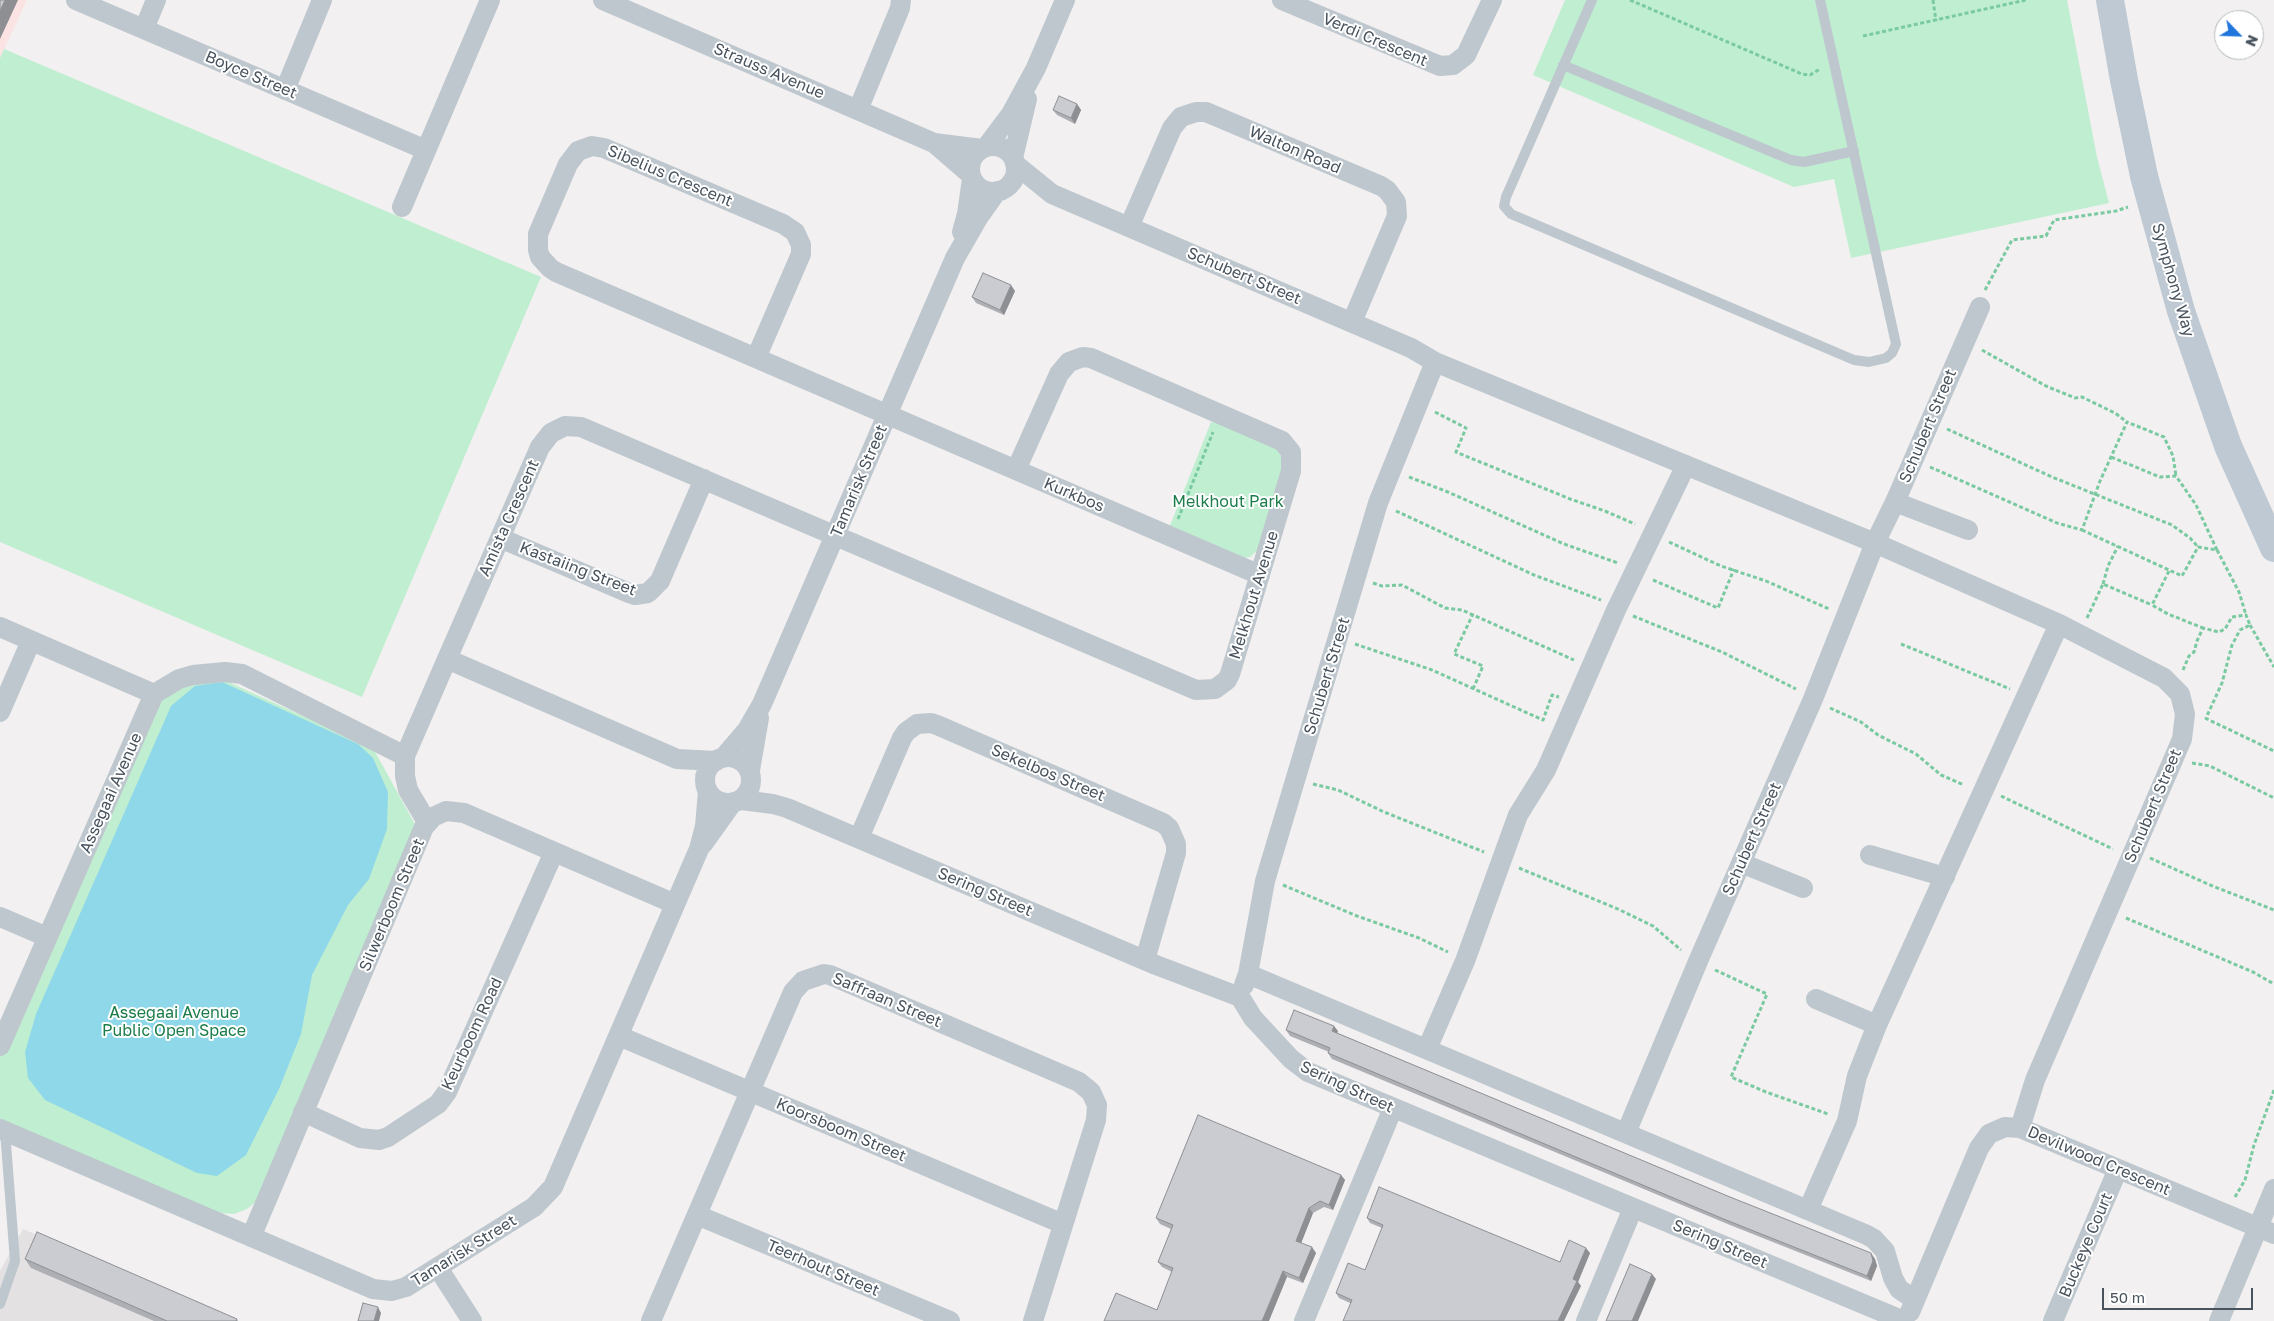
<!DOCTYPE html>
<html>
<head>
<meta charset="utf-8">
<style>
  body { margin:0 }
  #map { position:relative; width:2274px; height:1321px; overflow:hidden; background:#f2f0f0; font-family:"Golos Text",sans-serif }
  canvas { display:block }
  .north { position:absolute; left:2214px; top:10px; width:50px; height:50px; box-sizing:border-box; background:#fff; border:1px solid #b6babe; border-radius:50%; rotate:114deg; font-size:14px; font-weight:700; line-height:20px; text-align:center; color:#48535d }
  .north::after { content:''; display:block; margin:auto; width:18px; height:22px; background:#2076dc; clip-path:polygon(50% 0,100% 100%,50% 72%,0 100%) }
  .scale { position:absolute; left:2102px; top:1288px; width:151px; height:22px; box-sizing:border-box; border:2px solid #48535d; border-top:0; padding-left:6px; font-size:15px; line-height:18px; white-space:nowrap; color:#48535d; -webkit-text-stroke:4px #fff; paint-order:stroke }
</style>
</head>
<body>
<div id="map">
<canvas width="2274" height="1321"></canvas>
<div class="north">N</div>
<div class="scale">50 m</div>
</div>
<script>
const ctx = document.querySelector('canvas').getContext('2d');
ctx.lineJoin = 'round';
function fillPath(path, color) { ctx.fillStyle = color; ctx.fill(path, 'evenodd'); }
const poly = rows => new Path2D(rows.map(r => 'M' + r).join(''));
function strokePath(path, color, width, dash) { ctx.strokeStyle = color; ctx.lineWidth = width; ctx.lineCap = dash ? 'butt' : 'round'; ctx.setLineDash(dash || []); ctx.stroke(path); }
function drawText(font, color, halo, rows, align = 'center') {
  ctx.font = font + ' "Golos Text",sans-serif'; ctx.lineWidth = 4; ctx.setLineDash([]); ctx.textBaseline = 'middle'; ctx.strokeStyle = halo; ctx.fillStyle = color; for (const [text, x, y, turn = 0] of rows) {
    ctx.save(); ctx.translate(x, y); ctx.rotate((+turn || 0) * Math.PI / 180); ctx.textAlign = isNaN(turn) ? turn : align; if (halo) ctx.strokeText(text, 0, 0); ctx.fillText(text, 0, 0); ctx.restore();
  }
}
fillPath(poly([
  [23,1229,239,1321,0,1321,0,1271]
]), '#e3e1e2');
fillPath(poly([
  [0,0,27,0,0,58]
]), '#fae3e2');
fillPath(poly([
  [1565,0,2067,0,2097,157,2109,203,1851,258,1834,179,1794,187,1533,75],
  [4,49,541,277,362,697,0,542,0,58],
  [1211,422,1235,426,1273,442,1286,460,1260,548,1250,557,1243,558,1169,528],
  [222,679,373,748,417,828,258,1200,247,1209,234,1214,219,1213,0,1119,0,1056,156,700,191,684]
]), '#c0eed1');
fillPath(poly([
  [222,682,358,744,373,758,388,792,387,829,369,879,348,905,312,975,301,1034,279,1089,246,1155,217,1176,197,1173,45,1100,28,1078,25,1052,36,1014,171,706,195,686]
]), '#8fd8e9');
strokePath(poly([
  [1630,0,1802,74,1810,75,1820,69],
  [1933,0,1936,21],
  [1863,36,2026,0],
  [1985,290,2012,240,2046,236,2054,220,2116,211,2128,207],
  [1982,350,2046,386,2075,398,2082,397,2115,413,2127,422],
  [1435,412,1466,428,1456,452,1570,499,1605,511,1635,524],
  [1947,429,2052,477,2172,525,2190,538,2198,547],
  [1930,467,2057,523,2082,530,2100,481,2127,422,2164,437,2173,456,2176,476],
  [1409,477,1448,492,1564,544,1618,563],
  [1396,511,1534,575,1601,600],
  [1178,519,1213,432],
  [2082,530,2182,576,2198,547,2217,550,2196,505,2176,476,2160,477,2111,457],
  [1669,542,1721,566,1766,581,1829,609],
  [2217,550,2239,592,2246,615],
  [2169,571,2152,605,2168,614,2203,628],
  [1653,580,1718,608,1734,569],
  [1373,583,1382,586,1402,585,1445,608,1462,610,1574,660],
  [2103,584,2108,566,2118,546],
  [1633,616,1722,652,1796,689],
  [2087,618,2103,584,2152,605],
  [2250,625,2274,667],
  [1355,644,1432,670,1543,720,1552,695,1559,697],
  [1901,644,2010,689],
  [2183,670,2189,656,2194,652,2197,641,2203,628,2219,632,2225,629,2232,617,2246,615,2250,625,2240,630,2232,645,2222,683,2206,718],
  [1473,689,1483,666,1454,654,1473,614],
  [1830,708,1861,722,1878,735,1916,754,1941,775,1964,785],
  [2205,718,2274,751],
  [2192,763,2210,766,2274,798],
  [1313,784,1338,790,1384,812,1484,852],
  [2001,796,2113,849],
  [2150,858,2210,885,2274,910],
  [1519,868,1620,910,1653,926,1681,950],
  [1283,885,1357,916,1419,938,1448,952],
  [2126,918,2253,972,2274,984],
  [1715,970,1767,994,1731,1077,1766,1092,1828,1114],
  [2235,1197,2245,1180,2254,1145,2274,1090]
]), '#7acaa1', 3, [4, 2.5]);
strokePath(poly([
  [1592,0,1506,197,1504,206,1511,214,1854,360,1869,362,1886,358,1892,353,1896,344,1820,0],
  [1563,65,1791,160,1804,162,1854,151],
  [0,1304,15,1261,5,1131]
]), '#bec7ce', 10);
strokePath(poly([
  [76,0,426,150],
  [603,0,934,143,971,175],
  [1282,0,1440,66,1453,65,1466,55,1492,0],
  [144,29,156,0],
  [285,90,322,0],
  [858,110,900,8,901,0],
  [934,143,982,149],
  [987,146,1011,114,1036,68,1065,0],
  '970 169a23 23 0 1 1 46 0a23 23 0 1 1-46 0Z',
  [1013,158,1027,99],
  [1015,164,1052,194,1411,348,1435,362,1875,543,2059,624,2164,678,2180,694,2185,714,2182,739,2035,1080,2020,1128],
  [402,207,490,0],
  [1129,227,1172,128,1181,117,1196,112,1206,112,1381,186,1387,190,1396,202,1397,216,1352,322],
  [962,232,967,214,972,179],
  [756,358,801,254,801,245,795,232,783,224,604,148,592,146,578,151,568,164,538,234,538,250,540,257,550,268,556,272,1260,575],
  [1895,502,1968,530],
  [500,538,629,593,635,595,648,593,660,581,704,479],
  [0,627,154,694,0,1046],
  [154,694,179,679,193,675,225,672,242,674,405,756],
  [0,712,31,641],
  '705 780a23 23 0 1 1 46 0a23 23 0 1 1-46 0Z',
  [723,758,747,730,762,704,955,258,978,218,997,191],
  [716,761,677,759,447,659,540,447,551,433,565,426,581,427,1196,690,1215,689,1227,680,1230,674,1291,471,1291,452,1282,441,1091,358,1083,357,1069,362,1059,374,1016,470],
  [750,770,759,718],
  [741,800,773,804,787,808,1156,965,1240,997,1253,1018,1291,1059,1308,1072,1904,1321],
  [427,822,408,790,405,776,405,756,447,659],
  [859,838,902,738,906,732,917,724,931,723,937,725,1163,823,1169,828,1176,844,1176,853,1145,960],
  [703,844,733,802],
  [1870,855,1945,877],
  [1741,863,1803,888],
  [0,917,47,937],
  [1248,974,1867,1235,1874,1239,1885,1251,1893,1278,1899,1289,1915,1300],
  [1244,985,1248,974,1265,881,1378,503,1435,362],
  [1816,999,1877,1025],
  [619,1036,1063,1224],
  [1427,1049,1465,961,1518,815,1546,770,1616,610,1686,465],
  [303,1112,360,1138,379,1140,388,1137,438,1104,447,1092,554,852],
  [0,1129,373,1289,392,1291,406,1287,534,1207,553,1187,699,849,705,826,708,791],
  [1626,1133,1699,959,1813,699,1875,543,1895,502,1980,307],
  [1808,1210,1847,1121,1857,1076,1877,1025,2059,624],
  [697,1215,950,1321],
  [251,1237,424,827,433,817,446,811,464,813,675,904],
  [438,1268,472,1321],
  [1910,1312,1979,1148,1989,1134,2005,1127,2020,1128,2274,1234],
  [651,1321,793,992,803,981,824,974,830,975,1079,1082,1091,1092,1097,1105,1096,1120,1033,1321],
  [1304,1321,1393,1108],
  [1586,1321,1633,1208],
  [2053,1321,2118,1169],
  [2219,1321,2274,1189]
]), '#bec7ce', 20);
strokePath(poly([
  [2110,0,2124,80,2144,176,2181,311,2228,446,2274,548]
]), '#bec9d3', 28);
fillPath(poly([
  [1077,104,1081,110,1075,124,1057,115,1053,110],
  [1015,291,1004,315,976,303,972,297],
  [1286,1030,1338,1031,1337,1033,1875,1259,1877,1266,1871,1281,1730,1225,1332,1059,1328,1053,1329,1052,1290,1036],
  [1341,1175,1345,1180,1333,1210,1324,1207,1313,1213,1301,1243,1316,1253,1303,1283,1287,1277,1157,1310,1172,1272,1162,1267,1158,1262,1171,1229,1160,1224,1156,1218],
  [1367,1218,1560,1262,1590,1253,1578,1282,1581,1286,1350,1303,1339,1298,1336,1293,1365,1270,1382,1228,1370,1223],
  [25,1259,237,1319,238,1321,154,1321,31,1268]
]), '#aeafb5');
fillPath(poly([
  [5,0,18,0,0,39,0,11],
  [1077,104,1081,110,1075,124,1071,118],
  [1011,285,1015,291,1004,315,1000,310],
  [1334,1026,1338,1031,1336,1036,1332,1031],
  [1341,1175,1345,1180,1333,1210,1329,1205],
  [1309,1208,1313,1213,1300,1246,1296,1241],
  [1312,1247,1316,1253,1303,1283,1299,1278],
  [1586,1248,1590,1253,1578,1282,1581,1286,1564,1321,1558,1321,1573,1279],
  [1871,1253,1875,1259,1877,1266,1871,1281,1867,1276],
  [1283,1271,1287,1277,1269,1321,1262,1321],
  [1652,1274,1656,1279,1638,1321,1632,1321],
  [378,1307,381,1313,379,1321,374,1321]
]), '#8d8f93');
const building = poly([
  [0,0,5,0,0,11,0,0],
  [1059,96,1077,104,1071,118,1053,110,1059,96],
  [983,273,1011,285,1000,310,972,297,983,273],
  [1294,1010,1334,1026,1332,1031,1730,1197,1871,1253,1873,1261,1867,1276,1726,1220,1328,1053,1330,1048,1286,1030,1294,1010],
  [1198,1115,1341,1175,1329,1205,1320,1201,1309,1208,1296,1241,1312,1247,1299,1278,1283,1271,1262,1321,1104,1321,1116,1293,1157,1310,1173,1268,1158,1262,1173,1225,1156,1218,1198,1115],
  [1379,1187,1560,1262,1569,1240,1586,1248,1573,1279,1577,1281,1558,1321,1343,1321,1352,1300,1336,1293,1348,1263,1365,1270,1383,1225,1367,1218,1379,1187],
  [37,1232,237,1319,236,1321,167,1321,25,1259,37,1232],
  [1630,1264,1652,1274,1632,1321,1606,1321,1630,1264],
  [363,1303,378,1307,374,1321,358,1321,363,1303]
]);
fillPath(building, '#caccd2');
strokePath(building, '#8d8f93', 1);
drawText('16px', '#48535d', '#fff', [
  ["Verdi Crescent",1375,40,23],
  ["Strauss Avenue",769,71,23],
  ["Boyce Street",251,75,23],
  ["Walton Road",1295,150,23],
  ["Sibelius Crescent",670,176,23],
  ["Schubert Street",1244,276,23],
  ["Symphony Way",2173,280,74],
  ["Schubert Street",1928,426,-67],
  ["Tamarisk Street",859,481,-67],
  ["Kurkbos",1074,495,23],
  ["Amista Crescent",509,518,-66],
  ["Kastaiing Street",578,569,21],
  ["Melkhout Avenue",1254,595,-73],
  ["Schubert Street",1327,676,-73],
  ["Sekelbos Street",1048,773,23],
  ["Assegaai Avenue",111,793,-66],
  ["Schubert Street",2153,806,-67],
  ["Schubert Street",1752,839,-66],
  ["Sering Street",985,892,23],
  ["Silwerboom Street",392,905,-67],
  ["Saffraan Street",887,1000,23],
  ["Keurboom Road",472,1034,-65],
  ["Sering Street",1347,1087,25],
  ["Koorsboom Street",841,1130,23],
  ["Devilwood Crescent",2099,1161,23],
  ["Sering Street",1720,1244,23],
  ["Buckeye Court",2086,1245,-67],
  ["Tamarisk Street",464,1251,-32],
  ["Teerhout Street",823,1268,23]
]);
drawText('16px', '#1b7c49', '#fff', [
  ["Melkhout Park",1228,502],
  ["Assegaai Avenue",174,1013],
  ["Public Open Space",174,1031]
]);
</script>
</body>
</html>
